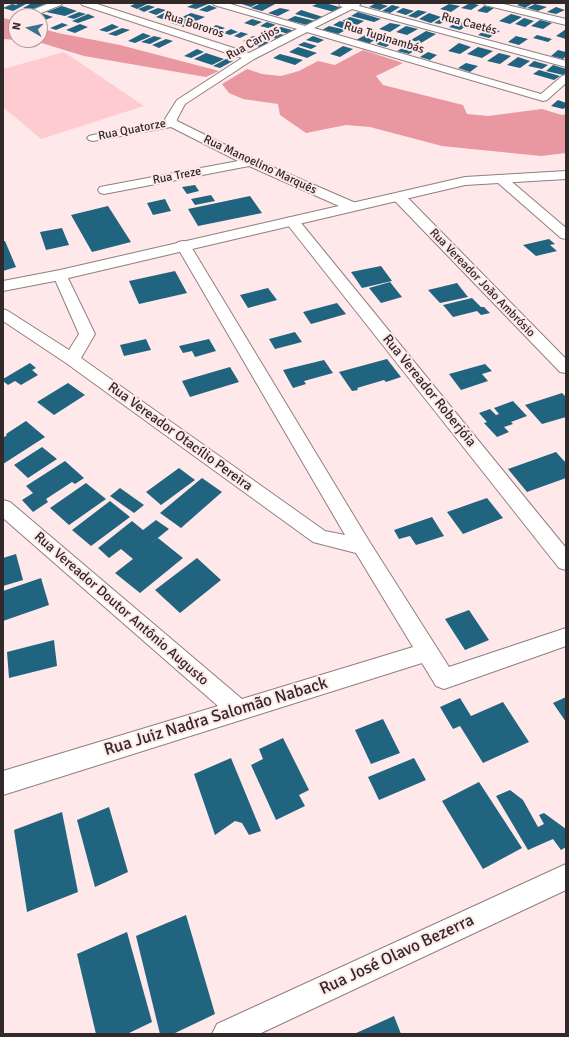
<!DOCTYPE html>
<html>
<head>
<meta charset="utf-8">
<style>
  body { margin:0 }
  #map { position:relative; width:569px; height:1037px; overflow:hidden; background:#fee8e9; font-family:Signika,sans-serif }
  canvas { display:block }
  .frame { position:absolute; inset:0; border:4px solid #31292a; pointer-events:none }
  .north { position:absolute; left:8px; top:8px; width:40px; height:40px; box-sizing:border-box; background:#fee8e9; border:1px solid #ac9c9d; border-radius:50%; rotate:279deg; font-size:11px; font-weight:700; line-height:16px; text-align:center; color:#31292a }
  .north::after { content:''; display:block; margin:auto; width:14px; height:18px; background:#3a728c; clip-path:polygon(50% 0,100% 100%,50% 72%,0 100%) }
</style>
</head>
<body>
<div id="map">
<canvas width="569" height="1037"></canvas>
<div class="frame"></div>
<div class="north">N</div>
</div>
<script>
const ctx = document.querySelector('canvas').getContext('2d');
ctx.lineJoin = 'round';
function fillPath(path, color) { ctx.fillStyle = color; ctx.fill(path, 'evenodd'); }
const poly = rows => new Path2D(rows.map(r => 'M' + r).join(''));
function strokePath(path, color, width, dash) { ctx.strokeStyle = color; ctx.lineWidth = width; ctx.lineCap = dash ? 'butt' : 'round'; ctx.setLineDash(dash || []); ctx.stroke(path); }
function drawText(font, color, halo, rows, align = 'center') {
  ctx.font = font + ' Signika,sans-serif'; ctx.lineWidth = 4; ctx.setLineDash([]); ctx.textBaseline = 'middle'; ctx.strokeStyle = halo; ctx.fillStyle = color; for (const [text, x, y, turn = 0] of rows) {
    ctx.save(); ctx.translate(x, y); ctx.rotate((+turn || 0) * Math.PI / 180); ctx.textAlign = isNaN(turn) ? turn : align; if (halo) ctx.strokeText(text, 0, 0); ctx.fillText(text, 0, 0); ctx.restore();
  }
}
fillPath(poly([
  [64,52,144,106,41,139,3,107,3,69]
]), '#feccd0');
fillPath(poly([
  [3,18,16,21,16,40,3,39],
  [40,28,58,33,120,45,219,71,206,77,84,56,35,41,17,40,40,40],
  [363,50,403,63,376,76,383,85,463,105,467,114,488,116,542,109,562,115,566,114,566,153,541,156,442,146,370,127,346,125,306,133,280,115,278,104,243,99,229,93,222,84,247,69,262,74,281,76,299,71,318,61,335,65]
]), '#e997a0');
fillPath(poly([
  [20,3,28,3,13,11,3,8,12,4,16,5],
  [32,3,47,3,32,10,23,8],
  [137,3,143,3,147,4,137,9,130,6],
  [196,3,204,3,208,4,196,9,187,7],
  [239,3,259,3,251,7],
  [261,3,277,3,262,11,251,8],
  [319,3,325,3,343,8,334,12,312,6],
  [376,3,377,3,388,6,380,10,369,7],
  [470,3,479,5,471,10,461,8],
  [522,3,533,3,525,8,517,5],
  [449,4,460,6,451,12,440,9],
  [535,4,547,7,538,11,527,8],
  [148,5,155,7,144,12,138,9],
  [209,5,217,8,207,12,199,10],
  [392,5,400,7,390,13,382,11],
  [62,6,77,11,65,16,46,12],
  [484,6,494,8,487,13,477,11],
  [556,7,565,10,556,14,547,12],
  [158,8,166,10,156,15,148,12],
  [280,8,290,10,278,16,268,13],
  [403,8,414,11,406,15,396,12],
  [301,10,323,17,317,20,295,14],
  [418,10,427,12,416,18,408,16],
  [79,12,86,14,74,19,67,17],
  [358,12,381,19,374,22,351,16],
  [41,13,53,17,45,20,40,18,40,16,34,16],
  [164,13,176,17,168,21,156,17],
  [191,13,205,17,196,21,182,17],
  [429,13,441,17,431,23,419,19],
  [88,14,95,17,78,23,72,21],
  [511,14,522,17,510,24,499,21],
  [447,15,452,16,440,24,434,23],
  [295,16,315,21,307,25,287,20],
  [350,17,364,21,357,25,342,21],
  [182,18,195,21,184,27,171,23],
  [524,18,534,21,525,27,515,24],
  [252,19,262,22,254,26,244,23],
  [540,20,552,23,543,29,531,26],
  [340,21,352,25,345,29,333,25],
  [459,21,470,24,460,30,449,27],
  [267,22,276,25,268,28,260,26],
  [62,23,68,25,56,30,50,28],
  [390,23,401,25,390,32,379,29],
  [80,24,88,27,75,33,66,30],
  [112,24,119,27,107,32,99,30],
  [216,25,225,28,215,33,206,30],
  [329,26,346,30,338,34,322,30],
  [406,26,418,29,407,35,396,32],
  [281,27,295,31,289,34,274,30],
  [122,28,130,30,116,36,108,34],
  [488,28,500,31,489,38,478,35],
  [231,29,238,32,230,35,223,33],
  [566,29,566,39,556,36],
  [373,31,385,34,368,44,356,40],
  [426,31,436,34,421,43,411,40],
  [241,32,248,34,240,38,234,36],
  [273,32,284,35,277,39,266,36],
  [143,33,151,36,135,43,128,41],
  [537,35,552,39,548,42,533,38],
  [154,36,162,38,150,44,141,42],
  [253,36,261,38,252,43,243,41],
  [313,36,324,40,318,43,306,40],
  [516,36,528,39,519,45,508,42],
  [386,38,396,41,386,47,376,44],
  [166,39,173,41,159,48,152,45],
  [263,40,273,43,263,48,253,45],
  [304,42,317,46,311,49,298,45],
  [459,43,471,47,460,54,448,51],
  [408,45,419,48,409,54,397,51],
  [343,46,353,49,340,57,330,54],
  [298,47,317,53,307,58,289,52],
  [478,47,493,51,482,58,467,54],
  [197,49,204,52,191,58,184,56],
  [558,50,566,52,566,56,563,59,551,56],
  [428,52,437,55,430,60,420,57],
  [206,53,224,59,212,65,194,59],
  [499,53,511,56,500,64,487,61],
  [280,54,303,60,295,65,273,58],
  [518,57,530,61,520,68,507,65],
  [226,59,233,61,220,68,213,66],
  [534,61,548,65,542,69,528,66],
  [466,63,478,66,470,72,458,68],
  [553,65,566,69,566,73,563,75,546,71],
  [539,70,560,76,554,80,533,74],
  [558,100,566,103,566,107,563,109,551,106],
  [195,185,199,191,187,194,182,187],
  [211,195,215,201,195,205,191,199],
  [250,196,262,213,198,226,188,209],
  [165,199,171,211,153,215,147,203],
  [108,206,131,242,92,252,71,215],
  [62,228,69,245,46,250,40,232],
  [549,239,555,244,550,245,557,251,536,256,523,245],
  [3,241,5,241,16,267,3,271],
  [381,266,392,281,362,288,351,272],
  [175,271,187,293,139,304,129,281],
  [390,282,402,297,381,303,369,288],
  [457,283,468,297,440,303,428,290],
  [268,288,277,300,248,308,240,295],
  [472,298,481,307,484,307,490,313,481,315,477,311,453,317,443,305],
  [337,303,346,314,311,324,303,312],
  [295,332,302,342,275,349,269,339],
  [146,339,151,350,124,356,120,345],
  [209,339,216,351,195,357,192,351,183,353,179,346],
  [387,359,401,377,386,382,384,380,357,388,358,390,352,391,339,372],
  [324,360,333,373,304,381,306,384,293,388,283,370],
  [30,363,36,368,32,370,38,375,21,385,15,381,8,385,3,381,3,379],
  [485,364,492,371,482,374,488,381,461,390,449,374],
  [230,367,239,382,190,397,182,381],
  [68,383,85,395,54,415,37,402],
  [562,393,566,397,566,417,542,424,525,405],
  [513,401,527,416,511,422,513,424,504,427,509,432,497,437,484,423,487,422,479,413,490,409,496,415,499,414,494,408],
  [26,421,45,437,3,464,3,438,7,435,6,434],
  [42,447,57,459,28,478,14,465],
  [556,452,566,463,566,478,527,492,508,469],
  [65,461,84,478,75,484,72,482,46,499,48,502,33,512,22,500,33,493,26,486],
  [179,468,195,480,161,505,146,492],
  [202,478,222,492,181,528,160,513],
  [86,483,106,499,69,525,50,508],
  [120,488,144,505,134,513,110,496],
  [487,498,503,518,463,534,447,512],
  [110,501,130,517,91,546,72,530],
  [432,517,444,536,416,545,410,536,399,539,394,530],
  [156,520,169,529,149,545,158,538,183,558,140,593,115,573,133,559,121,549,109,558,98,548,132,521,143,530],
  [16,554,23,580,3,586,3,558],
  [197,558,221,580,180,613,155,590],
  [41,578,49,605,3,621,3,591],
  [469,610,489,640,465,650,445,619],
  [54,640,57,666,9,678,7,652],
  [566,697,566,722,553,703],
  [460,698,471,716,503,702,529,742,483,763,460,726,453,729,440,707],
  [383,719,400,753,371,764,355,730],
  [283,738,309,790,299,795,305,806,276,820,251,765,263,759,259,749],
  [231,758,261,831,249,835,242,823,235,821,215,835,194,774],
  [414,758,426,780,379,800,368,777],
  [479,782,522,848,483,869,442,801],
  [510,790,523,800,538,827,544,824,539,815,544,813,566,829,566,847,561,850,553,839,528,850,496,796],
  [109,807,128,872,95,887,77,820],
  [62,812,78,892,27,912,14,830],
  [186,915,215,1014,173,1034,160,1034,136,936],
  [127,932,152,1022,127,1034,96,1034,77,954],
  [394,1016,401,1034,354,1034]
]), '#216480');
const minor = poly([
  [50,3,62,3,61,5,33,16,20,16,22,14,50,3],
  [81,3,94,3,249,53,297,29,214,5,213,3,227,3,305,26,343,7,340,6,339,3,361,3,359,6,566,61,566,67,352,9,314,28,541,94,562,76,566,75,566,83,547,100,543,101,307,32,254,59,185,104,177,119,177,121,254,159,358,204,359,207,358,210,348,210,249,166,104,194,100,193,98,190,100,187,238,161,171,127,93,141,89,140,87,138,89,136,93,135,166,121,165,119,177,100,242,58,82,5,81,3],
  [484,3,499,3,566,19,566,25,485,5,484,3],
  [501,175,505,176,566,228,566,239,561,238,497,182,495,179,497,176,501,175],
  [399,193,404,194,566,359,566,373,560,372,394,200,393,197,394,194,399,193],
  [292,217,297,218,566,548,566,570,559,568,287,224,285,221,287,218,292,217],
  [183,241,188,242,190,245,369,541,449,667,566,628,566,646,444,689,436,686,422,663,3,795,3,771,218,706,3,518,3,500,10,502,242,699,413,647,356,553,313,542,66,363,3,321,3,309,8,311,69,350,79,334,53,275,55,272,60,271,65,272,95,334,81,358,325,531,345,535,176,245,178,242,183,241],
  [566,864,566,890,259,1034,212,1034,217,1024,566,864]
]);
const tertiary = poly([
  [566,171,566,179,465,185,60,280,3,291,3,281,60,270,465,177,566,171]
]);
strokePath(minor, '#927f80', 2);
strokePath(tertiary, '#927f80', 2);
fillPath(minor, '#fff');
fillPath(tertiary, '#fff');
drawText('12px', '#31292a', '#fee8e9', [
  ["Rua Caetés",469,24,15],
  ["Rua Bororos",194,25,18],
  ["Rua Tupinambás",384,38,17],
  ["Rua Carijos",253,43,-29],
  ["Rua Quatorze",132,130,-11],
  ["Rua Manoelino Marquês",260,165,25],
  ["Rua Treze",177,176,-11],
  ["Rua Vereador João Ambrósio",482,283,46]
]);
drawText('14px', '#31292a', '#fee8e9', [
  ["Rua Vereador Roberjóia",429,391,51],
  ["Rua Vereador Otacílio Pereira",180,437,36],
  ["Rua Vereador Doutor Antônio Augusto",121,609,41]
]);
drawText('17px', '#31292a', '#fee8e9', [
  ["Rua Juiz Nadra Salomão Naback",216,717,-17],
  ["Rua José Olavo Bezerra",397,955,-25]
]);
</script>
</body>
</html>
